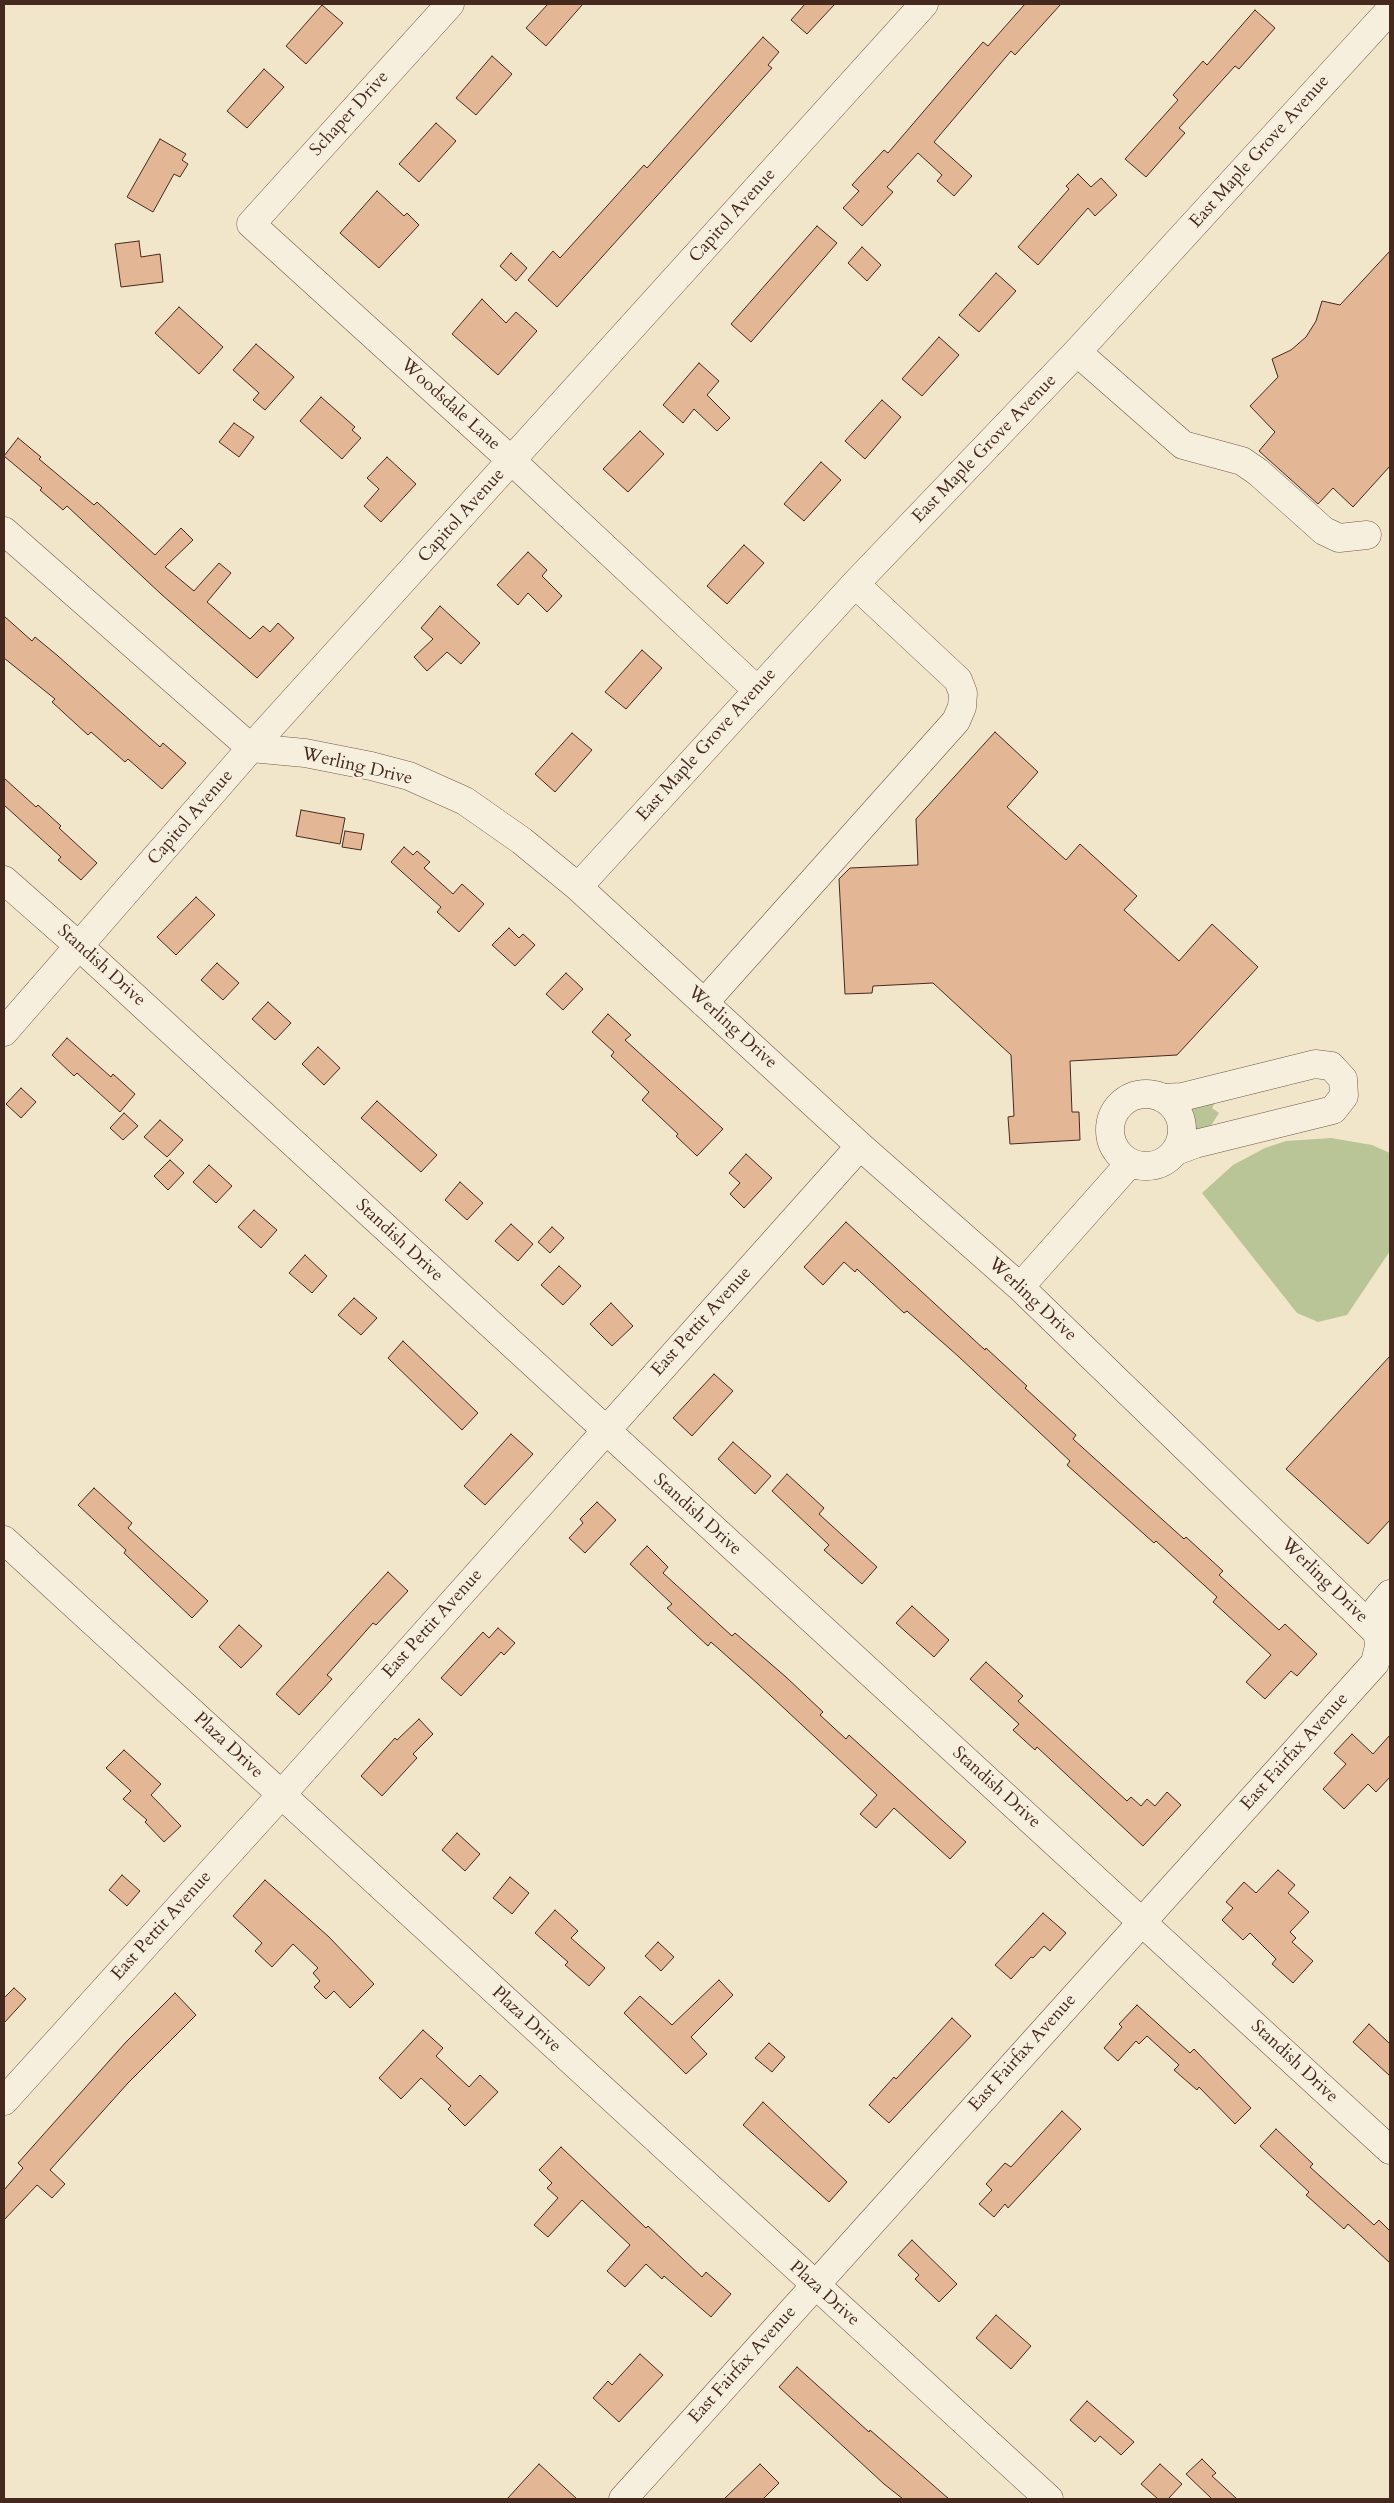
<!DOCTYPE html>
<html>
<head>
<meta charset="utf-8">
<style>
  body { margin:0 }
  #map { position:relative; width:1394px; height:2503px; overflow:hidden; background:#f2e6ca; font-family:Cardo,serif }
  canvas { display:block }
  .frame { position:absolute; inset:0; border:5px solid #46291e; pointer-events:none }
</style>
</head>
<body>
<div id="map">
<canvas width="1394" height="2503"></canvas>
<div class="frame"></div>
</div>
<script>
const ctx = document.querySelector('canvas').getContext('2d');
ctx.lineJoin = 'round';
function fillPath(path, color) { ctx.fillStyle = color; ctx.fill(path, 'evenodd'); }
const poly = rows => new Path2D(rows.map(r => 'M' + r).join(''));
function strokePath(path, color, width, dash) { ctx.strokeStyle = color; ctx.lineWidth = width; ctx.lineCap = dash ? 'butt' : 'round'; ctx.setLineDash(dash || []); ctx.stroke(path); }
function drawText(font, color, halo, rows, align = 'center') {
  ctx.font = font + ' Cardo,serif'; ctx.lineWidth = 4.5; ctx.setLineDash([]); ctx.textBaseline = 'middle'; ctx.strokeStyle = halo; ctx.fillStyle = color; for (const [text, x, y, turn = 0] of rows) {
    ctx.save(); ctx.translate(x, y); ctx.rotate((+turn || 0) * Math.PI / 180); ctx.textAlign = isNaN(turn) ? turn : align; if (halo) ctx.strokeText(text, 0, 0); ctx.fillText(text, 0, 0); ctx.restore();
  }
}
fillPath(poly([
  [1218,1098,1212,1108,1219,1113,1207,1132,1196,1131,1191,1107],
  [1331,1138,1372,1145,1390,1153,1390,1251,1347,1315,1318,1322,1297,1313,1202,1193,1233,1165,1265,1148,1286,1141]
]), '#bac597');
const building = poly([
  [548,4,583,4,546,46,526,28,548,4],
  [805,4,835,4,807,34,791,20,805,4],
  [1025,4,1061,4,1015,55,1011,51,934,142,972,176,954,196,937,181,942,175,918,153,887,187,893,192,862,226,843,208,859,191,852,185,884,150,888,153,983,42,988,46,1025,4],
  [322,5,343,23,306,64,286,46,322,5],
  [1255,10,1275,28,1239,69,1235,66,1179,128,1185,133,1146,177,1125,159,1178,100,1173,95,1203,61,1207,65,1255,10],
  [763,37,779,52,768,65,772,68,557,307,528,280,553,251,560,258,644,165,647,168,763,37],
  [492,56,512,74,476,115,456,98,492,56],
  [264,69,284,87,247,128,227,111,264,69],
  [436,123,456,141,419,182,399,164,436,123],
  [160,139,186,154,182,160,188,164,180,177,174,174,153,212,127,197,160,139],
  [1078,174,1091,187,1101,178,1117,195,1095,216,1088,208,1038,265,1018,247,1069,189,1066,186,1078,174],
  [377,191,404,216,407,213,419,225,379,268,340,233,377,191],
  [817,226,837,243,751,342,731,324,817,226],
  [139,241,141,257,160,254,163,282,121,287,115,244,139,241],
  [862,247,881,265,867,281,848,263,862,247],
  [1390,251,1390,466,1353,507,1333,488,1318,504,1259,451,1275,432,1250,406,1278,377,1272,359,1291,350,1306,337,1316,321,1322,301,1340,305,1390,251],
  [511,253,527,268,516,281,500,266,511,253],
  [996,273,1016,291,979,332,959,315,996,273],
  [482,299,506,323,516,312,537,331,498,375,452,334,482,299],
  [179,307,223,347,199,374,155,333,179,307],
  [939,337,959,355,922,396,902,379,939,337],
  [256,344,294,377,265,410,253,400,259,393,233,370,256,344],
  [699,363,719,381,707,395,730,418,717,431,694,409,683,423,663,405,699,363],
  [321,397,355,427,352,430,361,438,342,459,300,421,321,397],
  [882,400,901,417,865,459,845,441,882,400],
  [234,423,254,437,239,457,219,442,234,423],
  [640,431,664,454,628,492,603,469,640,431],
  [18,438,41,457,39,459,94,505,97,502,155,555,181,528,193,540,165,567,194,591,219,563,231,573,207,602,250,639,263,626,270,632,278,623,294,638,257,678,161,594,67,506,63,510,40,490,42,488,4,456,18,438],
  [387,457,416,484,381,522,364,506,379,489,367,478,387,457],
  [821,462,841,480,804,521,784,504,821,462],
  [744,545,764,563,727,604,707,586,744,545],
  [528,552,547,570,542,576,562,596,547,612,528,593,518,605,497,585,528,552],
  [440,606,480,643,461,664,447,652,427,671,414,657,433,639,421,628,440,606],
  [4,616,32,641,35,637,58,656,160,747,163,743,186,763,162,789,128,759,125,762,91,732,88,735,52,702,55,699,4,658,4,616],
  [642,650,662,668,626,709,605,692,642,650],
  [995,732,1038,772,1007,807,1066,860,1080,844,1137,896,1124,910,1179,961,1212,924,1258,967,1177,1055,1070,1061,1072,1112,1079,1112,1080,1140,1010,1144,1008,1117,1014,1116,1011,1055,933,983,873,986,872,993,845,994,839,879,850,868,918,865,916,819,995,732],
  [572,733,592,750,555,792,535,774,572,733],
  [4,778,36,807,38,805,61,826,59,828,97,863,81,880,58,860,61,857,4,805,4,778],
  [301,810,345,818,340,844,296,836,301,810],
  [345,831,364,834,361,850,342,847,345,831],
  [404,847,413,855,417,851,430,862,424,868,453,894,462,884,484,904,459,932,437,912,441,907,391,862,404,847],
  [196,897,215,915,176,955,157,937,196,897],
  [509,928,519,938,523,934,535,945,515,966,492,945,509,928],
  [217,963,239,983,223,1000,201,980,217,963],
  [566,973,583,989,563,1010,546,994,566,973],
  [268,1002,291,1023,275,1040,252,1019,268,1002],
  [608,1014,631,1035,625,1040,723,1129,697,1156,676,1136,678,1134,642,1100,649,1092,611,1056,614,1052,592,1032,608,1014],
  [67,1038,111,1077,113,1074,135,1094,120,1112,77,1073,74,1076,52,1055,67,1038],
  [318,1047,340,1068,324,1085,302,1064,318,1047],
  [21,1088,36,1102,21,1118,6,1104,21,1088],
  [377,1101,437,1155,421,1172,361,1118,377,1101],
  [124,1113,138,1126,123,1140,110,1128,124,1113],
  [160,1120,183,1140,167,1157,144,1137,160,1120],
  [746,1154,772,1178,744,1208,730,1194,740,1183,729,1173,746,1154],
  [170,1160,184,1173,168,1190,154,1176,170,1160],
  [209,1165,232,1186,216,1203,193,1182,209,1165],
  [460,1182,483,1203,467,1220,445,1200,460,1182],
  [254,1210,277,1230,261,1248,238,1227,254,1210],
  [846,1222,985,1350,986,1348,1027,1386,1025,1388,1076,1435,1073,1439,1184,1539,1186,1537,1223,1571,1219,1575,1279,1630,1285,1624,1317,1654,1297,1676,1291,1671,1265,1699,1246,1682,1271,1655,1213,1602,1217,1597,1156,1541,1154,1543,1067,1465,1070,1461,958,1356,907,1311,904,1313,857,1269,855,1272,844,1262,823,1285,804,1267,846,1222],
  [511,1224,533,1244,518,1261,495,1241,511,1224],
  [552,1227,564,1238,550,1253,538,1242,552,1227],
  [305,1255,327,1276,312,1293,289,1273,305,1255],
  [559,1266,581,1286,563,1305,541,1285,559,1266],
  [354,1298,377,1318,361,1335,338,1315,354,1298],
  [611,1303,633,1326,612,1346,590,1324,611,1303],
  [403,1341,478,1413,462,1430,388,1358,403,1341],
  [1390,1356,1390,1520,1368,1544,1286,1469,1390,1356],
  [714,1374,733,1391,692,1436,673,1418,714,1374],
  [511,1434,533,1454,485,1505,464,1486,511,1434],
  [733,1442,771,1476,755,1494,718,1459,733,1442],
  [787,1474,824,1508,819,1514,877,1567,862,1584,824,1550,829,1545,772,1491,787,1474],
  [94,1488,132,1523,128,1528,208,1601,192,1618,124,1553,126,1550,78,1505,94,1488],
  [597,1502,616,1520,585,1553,569,1538,583,1523,580,1519,597,1502],
  [647,1546,668,1567,663,1573,732,1636,735,1633,786,1677,823,1712,820,1715,846,1739,849,1735,966,1842,950,1859,894,1808,876,1828,860,1814,877,1795,757,1683,711,1642,708,1646,667,1608,672,1604,630,1564,647,1546],
  [388,1572,408,1591,376,1625,373,1623,327,1675,332,1679,299,1715,276,1694,388,1572],
  [912,1606,949,1640,934,1657,896,1623,912,1606],
  [239,1625,262,1646,241,1668,219,1647,239,1625],
  [498,1628,515,1643,504,1655,501,1652,461,1696,441,1678,483,1632,489,1638,498,1628],
  [986,1662,1023,1696,1018,1701,1127,1801,1131,1797,1141,1806,1147,1799,1155,1806,1167,1792,1181,1805,1143,1846,1037,1747,1035,1750,1013,1730,1019,1724,970,1679,986,1662],
  [419,1719,433,1734,413,1754,417,1758,382,1796,361,1776,395,1738,397,1740,419,1719],
  [1352,1734,1373,1754,1390,1735,1390,1777,1376,1792,1368,1784,1344,1809,1323,1789,1346,1764,1334,1753,1352,1734],
  [124,1750,161,1784,151,1795,181,1826,164,1842,145,1822,147,1820,123,1799,131,1791,106,1768,124,1750],
  [457,1833,480,1854,465,1871,442,1850,457,1833],
  [1278,1870,1295,1885,1288,1893,1309,1912,1290,1932,1296,1938,1292,1942,1313,1961,1293,1983,1272,1964,1276,1959,1250,1933,1243,1940,1222,1920,1233,1908,1226,1902,1244,1882,1256,1893,1278,1870],
  [122,1875,140,1891,127,1906,109,1890,122,1875],
  [510,1877,529,1893,512,1914,493,1898,510,1877],
  [265,1880,329,1937,374,1984,350,2008,334,1991,326,1999,314,1987,320,1981,313,1973,318,1968,293,1944,272,1967,255,1951,262,1943,233,1916,265,1880],
  [555,1910,578,1931,571,1938,605,1968,589,1986,565,1965,568,1962,535,1933,555,1910],
  [1043,1913,1066,1933,1050,1951,1044,1946,1033,1958,1031,1957,1011,1979,995,1965,1043,1913],
  [658,1942,674,1957,661,1971,645,1956,658,1942],
  [719,1980,733,1995,691,2037,707,2054,686,2074,624,2013,640,1996,672,2025,719,1980],
  [14,1988,26,1999,4,2023,4,1998,14,1988],
  [175,1993,196,2015,128,2083,50,2170,65,2184,52,2198,37,2185,4,2220,4,2190,23,2168,18,2163,126,2042,175,1993],
  [1137,2005,1190,2053,1194,2049,1251,2108,1235,2124,1199,2087,1197,2090,1174,2070,1179,2065,1147,2036,1139,2044,1136,2041,1118,2061,1104,2048,1122,2027,1119,2024,1137,2005],
  [952,2018,971,2036,889,2123,869,2105,894,2077,896,2079,952,2018],
  [1369,2024,1390,2044,1390,2076,1353,2042,1369,2024],
  [423,2030,443,2048,436,2056,469,2087,480,2075,498,2092,465,2126,448,2109,451,2106,421,2078,401,2099,379,2078,423,2030],
  [769,2043,785,2057,772,2072,755,2058,769,2043],
  [763,2102,847,2182,829,2202,743,2125,763,2102],
  [1062,2111,1081,2129,1008,2208,1005,2204,994,2217,979,2204,992,2190,986,2184,1005,2163,1011,2167,1062,2111],
  [1276,2129,1313,2164,1310,2167,1374,2225,1379,2220,1390,2231,1390,2263,1348,2224,1344,2229,1306,2195,1309,2192,1260,2146,1276,2129],
  [561,2147,646,2228,648,2226,702,2277,706,2272,731,2294,711,2317,664,2276,662,2279,646,2264,625,2287,607,2271,630,2245,582,2200,548,2237,534,2225,558,2198,547,2188,552,2183,539,2170,561,2147],
  [912,2240,957,2284,939,2302,915,2279,919,2275,898,2255,912,2240],
  [996,2315,1031,2346,1011,2369,976,2338,996,2315],
  [640,2354,663,2375,619,2422,593,2398,608,2381,612,2385,640,2354],
  [797,2367,869,2432,870,2430,949,2499,903,2499,884,2484,779,2387,797,2367],
  [1087,2401,1134,2442,1121,2455,1100,2436,1095,2442,1070,2420,1087,2401],
  [1202,2459,1216,2473,1212,2476,1237,2499,1212,2499,1186,2474,1202,2459],
  [539,2464,577,2499,507,2499,539,2464],
  [760,2464,779,2483,763,2499,724,2499,760,2464],
  [1160,2464,1182,2484,1168,2499,1158,2499,1141,2484,1160,2464]
]);
fillPath(building, '#e3b695');
strokePath(building, '#46291e', 1);
const minor = poly([
  [450,4,251,224,512,461,757,690],
  [1077,352,1183,445,1242,461,1258,472,1324,531,1339,538,1367,535],
  [4,531,251,748,305,753,371,766,409,776,465,801,522,841,578,887,860,1146,1020,1287,1390,1645],
  [4,880,80,947,1390,2150],
  [578,887,855,584,1077,352,1390,10],
  [704,1003,956,721,962,707,963,693,958,680,855,584],
  [4,1032,251,748,924,4],
  '1110 1130a36 36 0 1 1 72 0a36 36 0 1 1-72 0Z',
  [1162,1098,1182,1097,1315,1064,1331,1066,1343,1079,1344,1096,1333,1110,1195,1144,1176,1151],
  [1020,1287,1130,1163],
  [4,1540,1049,2499],
  [4,2101,281,1795,860,1146],
  [623,2499,1375,1663,1379,1646,1376,1616,1378,1608,1390,1594]
]);
strokePath(minor, '#715849', 29);
strokePath(minor, '#f7efdd', 28);
drawText('18px', '#46291e', '#f7efdd', [
  ["Schaper Drive",350,114,-48],
  ["East Maple Grove Avenue",1260,152,-48],
  ["Capitol Avenue",733,216,-48],
  ["Woodsdale Lane",450,405,42],
  ["East Maple Grove Avenue",985,449,-46],
  ["Capitol Avenue",462,516,-48],
  ["East Maple Grove Avenue",707,745,-48],
  ["Werling Drive",357,767,13],
  ["Capitol Avenue",191,818,-49],
  ["Standish Drive",101,966,42],
  ["Werling Drive",732,1028,42],
  ["Standish Drive",399,1241,43],
  ["Werling Drive",1032,1300,43],
  ["East Pettit Avenue",702,1322,-48],
  ["Standish Drive",697,1515,42],
  ["Werling Drive",1324,1581,44],
  ["East Pettit Avenue",433,1624,-48],
  ["Plaza Drive",228,1746,43],
  ["East Fairfax Avenue",1295,1752,-48],
  ["Standish Drive",996,1788,42],
  ["East Pettit Avenue",162,1926,-48],
  ["Plaza Drive",526,2020,43],
  ["East Fairfax Avenue",1023,2053,-48],
  ["Standish Drive",1294,2062,43],
  ["Plaza Drive",824,2294,42],
  ["East Fairfax Avenue",743,2365,-48]
]);
</script>
</body>
</html>
